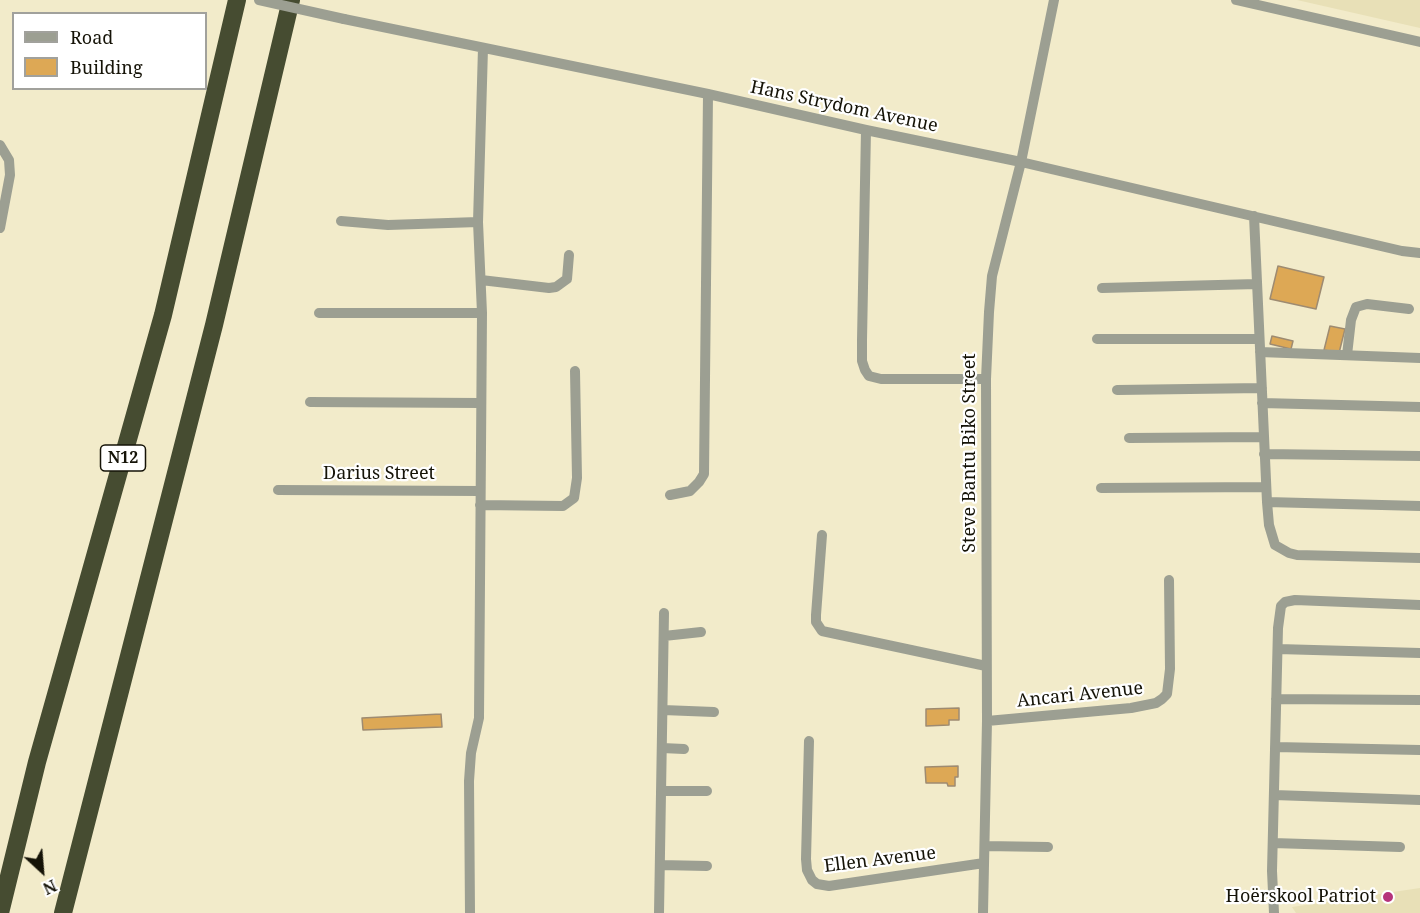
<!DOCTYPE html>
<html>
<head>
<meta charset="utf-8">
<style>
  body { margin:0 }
  #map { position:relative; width:1420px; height:913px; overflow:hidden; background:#f2ebca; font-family:"Noto Serif",serif }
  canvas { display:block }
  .legend { position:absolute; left:12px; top:12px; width:195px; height:78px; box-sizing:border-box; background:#fff; border:2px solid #a1a19c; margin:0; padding:8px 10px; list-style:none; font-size:18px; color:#151307 }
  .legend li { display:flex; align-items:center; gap:12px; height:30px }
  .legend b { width:30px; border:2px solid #a1a19c }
  .north { position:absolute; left:12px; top:841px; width:60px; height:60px; -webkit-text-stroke:4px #fff; paint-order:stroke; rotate:154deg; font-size:16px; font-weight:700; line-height:24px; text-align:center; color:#151307 }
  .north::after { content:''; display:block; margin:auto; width:21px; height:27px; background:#151307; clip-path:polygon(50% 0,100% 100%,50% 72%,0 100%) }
</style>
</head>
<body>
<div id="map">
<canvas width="1420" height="913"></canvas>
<ul class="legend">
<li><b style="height:8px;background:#9c9f92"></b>Road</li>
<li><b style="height:16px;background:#dda855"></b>Building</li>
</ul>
<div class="north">N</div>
</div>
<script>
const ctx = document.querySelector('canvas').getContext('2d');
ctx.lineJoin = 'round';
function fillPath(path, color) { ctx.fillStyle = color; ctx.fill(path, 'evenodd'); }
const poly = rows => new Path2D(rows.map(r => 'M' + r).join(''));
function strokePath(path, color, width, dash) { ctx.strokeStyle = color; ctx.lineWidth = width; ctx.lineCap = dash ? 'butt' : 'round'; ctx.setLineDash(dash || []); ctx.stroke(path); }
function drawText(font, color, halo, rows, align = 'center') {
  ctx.font = font + ' "Noto Serif",serif'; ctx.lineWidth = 4.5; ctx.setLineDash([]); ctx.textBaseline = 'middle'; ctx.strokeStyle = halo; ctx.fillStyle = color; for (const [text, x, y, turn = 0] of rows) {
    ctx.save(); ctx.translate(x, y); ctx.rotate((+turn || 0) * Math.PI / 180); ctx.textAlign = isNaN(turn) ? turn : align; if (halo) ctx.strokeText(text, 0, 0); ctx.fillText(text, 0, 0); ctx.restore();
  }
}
fillPath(poly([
  [1297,0,1420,0,1420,28],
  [1420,888,1420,913,1296,913,1292,907]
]), '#e8e0b7');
const building = poly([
  [1278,266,1324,277,1316,309,1270,299,1278,266],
  [1330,326,1345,329,1339,353,1324,350,1330,326],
  [1272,336,1293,341,1291,349,1270,344,1272,336],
  [959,708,959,720,949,720,949,725,926,726,926,709,959,708],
  [441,714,442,727,363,730,362,718,441,714],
  [958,766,958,777,955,777,955,786,948,786,947,783,926,783,925,767,958,766]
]);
fillPath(building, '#dda855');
strokePath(building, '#9e8b71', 1.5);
strokePath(poly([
  [1236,0,1420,42],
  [344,19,708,94,866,130,1021,162,1402,251,1420,253],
  [866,130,862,340,862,361,865,370,869,376,881,379,986,379],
  [0,145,9,160,10,175,0,228],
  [1254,216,1267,502,1269,525,1275,545,1289,553,1297,555,1420,558],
  [341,221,388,225,478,222],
  [481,280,549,288,556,287,567,279,569,255],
  [1102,288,1257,284],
  [319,313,482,313],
  [1097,339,1259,339],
  [1260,352,1420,358],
  [1347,355,1351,320,1356,307,1367,304,1409,309],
  [1117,390,1262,388],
  [310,402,480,403],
  [1262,403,1420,407],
  [1129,438,1264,437],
  [1264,454,1420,456],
  [1101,488,1266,487],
  [278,490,480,491],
  [670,495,690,491,699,482,704,474,708,94],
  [1267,502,1420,506],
  [480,505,563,506,574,498,577,478,575,371],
  [822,535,816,615,816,622,822,631,986,666],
  [664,636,701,632],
  [1278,649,1420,653],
  [1276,699,1420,700],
  [663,710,714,712],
  [987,721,1131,708,1156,703,1162,699,1167,694,1170,669,1169,580],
  [809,741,806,859,807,870,812,880,817,884,829,886,984,863],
  [1275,747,1420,750],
  [662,748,684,749],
  [661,791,707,791],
  [1274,795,1420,800],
  [1273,843,1400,847],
  [985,846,1048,847],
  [660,865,707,866],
  [470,913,469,781,471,753,479,718,482,313,478,222,483,48],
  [659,913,664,613],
  [983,913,987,721,986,379,989,312,992,276,1021,162,1054,0],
  [1274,913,1272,871,1278,628,1281,606,1285,602,1295,600,1420,605]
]), '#9c9f92', 10);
strokePath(poly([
  [0,913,37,762,163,315,237,0],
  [63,913,214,325,291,0]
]), '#464c31', 18);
strokePath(poly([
  [259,0,344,19]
]), '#9c9f92', 10);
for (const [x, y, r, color] of [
  [1388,897,6,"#b6337b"]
]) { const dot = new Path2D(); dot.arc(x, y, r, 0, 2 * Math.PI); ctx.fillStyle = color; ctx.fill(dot); strokePath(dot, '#fff', 2); }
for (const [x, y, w] of [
  [123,458,45]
]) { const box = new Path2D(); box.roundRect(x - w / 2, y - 13, w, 26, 4.5); ctx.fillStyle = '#fff'; ctx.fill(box); strokePath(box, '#151307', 1.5); }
drawText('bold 16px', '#151307', null, [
  ["N12",123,458]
]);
drawText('18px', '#151307', '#fff', [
  ["Hans Strydom Avenue",844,107,12],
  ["Steve Bantu Biko Street",970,453,-90],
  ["Darius Street",379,474],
  ["Ancari Avenue",1080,695,-6],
  ["Ellen Avenue",880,860,-7]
]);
drawText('18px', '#151307', '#fff', [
  ["Hoërskool Patriot",1376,897]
], 'right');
</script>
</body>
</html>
